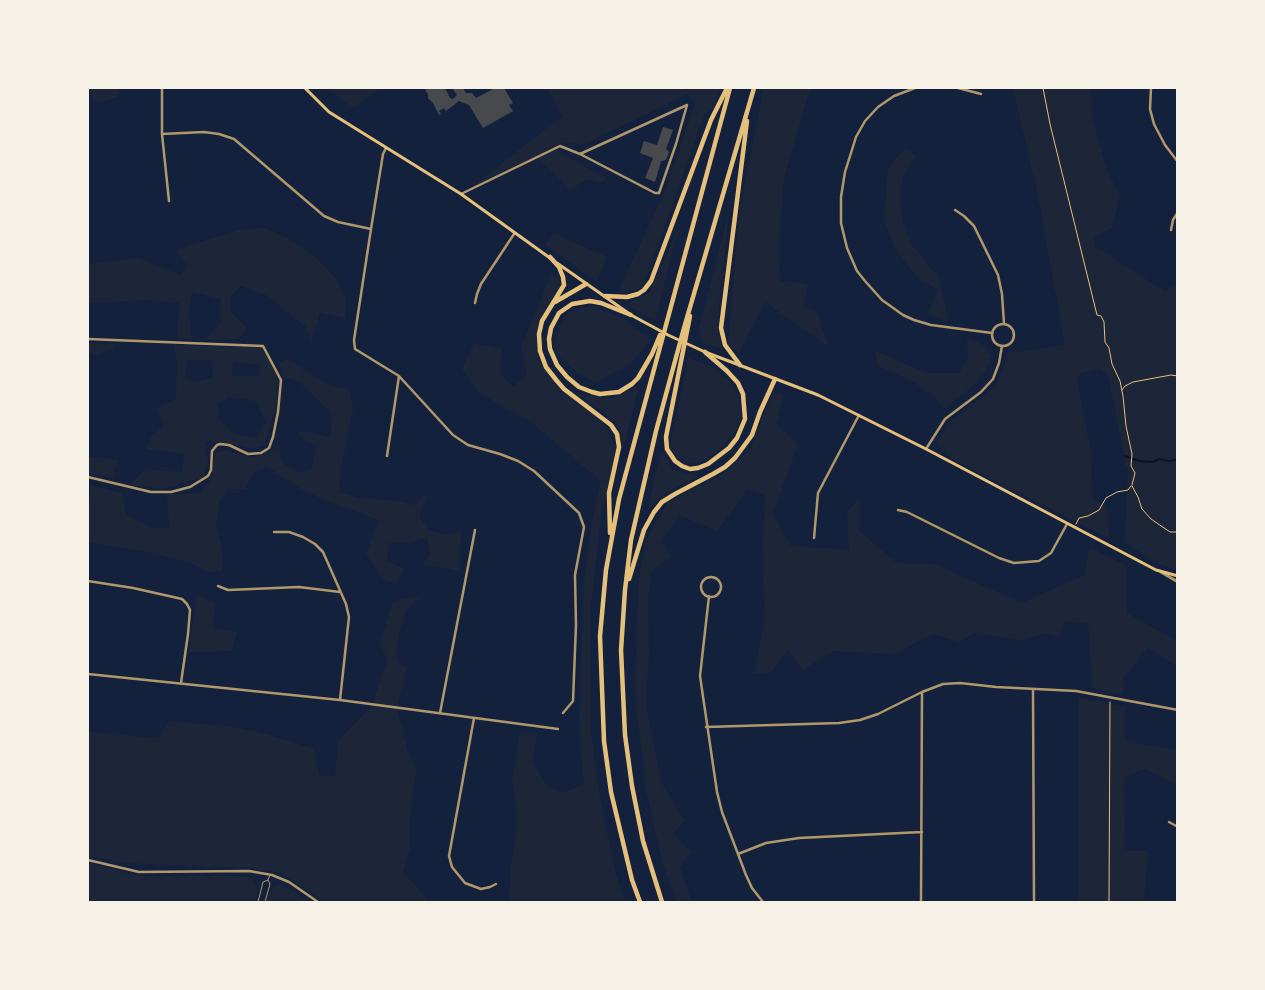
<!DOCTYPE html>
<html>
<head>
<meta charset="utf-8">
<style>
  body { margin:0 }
  #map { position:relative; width:1265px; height:990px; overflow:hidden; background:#14213d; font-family:Barlow,sans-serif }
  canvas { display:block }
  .frame { position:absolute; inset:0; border:89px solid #f6f1e7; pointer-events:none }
</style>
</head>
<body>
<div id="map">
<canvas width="1265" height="990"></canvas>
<div class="frame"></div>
</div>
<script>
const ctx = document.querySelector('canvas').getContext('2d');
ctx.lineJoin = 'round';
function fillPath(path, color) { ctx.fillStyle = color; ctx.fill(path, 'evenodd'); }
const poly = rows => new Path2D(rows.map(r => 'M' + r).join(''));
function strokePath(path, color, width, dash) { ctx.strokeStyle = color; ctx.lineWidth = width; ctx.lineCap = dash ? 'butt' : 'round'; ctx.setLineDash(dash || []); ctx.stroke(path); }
fillPath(poly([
  [89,88,117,88,120,96,98,103,93,100],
  [328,88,381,88,352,108],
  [548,88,719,88,713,110,705,113,643,288,623,293,619,289,665,191,695,103,688,94,583,145,561,142,558,152,607,178,601,183,588,179,570,190,535,156,471,188,562,116],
  [764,88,812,88,809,92,784,178,779,248,780,281,808,284,804,307,819,314,822,328,829,347,765,302,739,352,732,349,728,344,739,213],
  [1013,88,1090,88,1092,116,1106,168,1120,196,1112,228,1095,236,1094,246,1165,291,1177,285,1177,570,1160,564,1125,543,1128,466,1126,466,1109,378,1100,369,1081,373,1077,378,1092,458,1091,495,1107,509,1109,538,950,458,936,442,952,419,976,402,996,385,1009,351,1020,352,1065,345,1037,191],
  [904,149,917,156,904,173,900,194,903,222,912,245,939,278,948,322,928,314,938,290,915,275,895,249,884,220,888,169],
  [729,211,717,327,722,349,704,343,698,332],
  [266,228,289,239,317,258,337,280,346,299,345,318,320,312,311,344,306,327,285,310,268,296,241,286,231,296,230,311,247,328,238,339,203,340,221,324,221,299,192,292,189,313,192,338,177,338,179,303,149,300,88,303,88,264,139,258,180,275,188,266,175,250,239,230],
  [678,229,655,321,627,304,649,293],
  [554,233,607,257,597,282,545,245],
  [551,274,560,280,561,284,537,327,539,362,606,427,616,451,602,510,591,605,591,733,600,799,616,874,626,902,509,902,511,865,517,820,512,778,520,734,537,734,533,762,547,786,562,793,584,784,579,726,584,584,592,520,601,481,527,419,479,393,462,369,474,343,502,349,501,375,513,387,527,375,521,348],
  [590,305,623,319,651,340,632,362,595,383,573,370,555,353,556,333,566,314],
  [967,338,983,345,992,356,985,372,972,387,943,409,937,399,915,383,877,365,875,351,927,373,959,373,968,357],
  [88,343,116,344,113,349,97,355,88,353],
  [174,345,261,347,277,375,276,407,265,445,251,449,224,442,204,441,208,462,202,478,162,489,129,485,145,470,182,472,184,454,146,449,152,435,164,424,156,408,176,399,177,362],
  [187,360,213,361,212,377,197,382,184,378],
  [233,362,260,365,258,376,232,376],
  [228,397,255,401,266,421,256,438,235,434,220,422,217,405],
  [688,358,710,366,731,382,738,395,741,414,738,429,724,445,704,461,686,463,676,457,670,446],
  [290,359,304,370,332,386,349,389,353,409,341,469,339,492,359,498,399,501,413,505,428,493,419,517,429,530,446,535,461,532,459,571,423,564,431,553,427,537,408,543,389,543,387,561,405,569,396,584,383,579,366,554,379,520,324,500,299,488,266,466,252,475,245,489,229,489,219,503,216,525,222,547,222,571,207,572,193,564,158,554,88,542,88,509,91,485,122,493,126,515,153,528,169,528,167,495,199,493,211,480,215,453,225,450,249,457,265,455,279,445,281,462,301,473,311,470,316,447,296,433,306,431,331,438,332,414,298,381,283,377,278,362],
  [639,386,623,449,617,425,603,412,577,394,614,398],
  [773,391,784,395,776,424,798,444,773,514,791,546,849,550,847,512,859,498,859,531,897,563,935,564,1021,603,1085,575,1089,547,1127,566,1127,613,1177,641,1177,665,1173,664,1148,647,1123,679,1123,695,1092,688,1088,624,1065,621,1059,637,1046,633,1022,640,975,633,960,642,933,634,895,654,834,651,803,670,787,650,771,672,754,674,765,619,762,541,766,496,748,489,717,531,679,515,661,542,672,557,652,570,648,594,649,656,646,704,661,782,685,821,672,834,691,851,680,867,692,902,677,902,663,865,646,791,635,692,639,578,646,540,668,502,723,474,750,449],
  [661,452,674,470,699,476,664,494,647,512],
  [88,456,118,460,113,478,88,474],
  [196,595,215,602,213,628,237,632,232,651,189,652],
  [422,596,405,611,398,638,397,659,407,668,397,708,408,754,417,767,409,825,410,848,403,872,422,893,428,902,324,902,281,873,251,868,122,863,88,856,88,732,158,738,169,721,240,728,266,734,314,749,320,776,335,776,338,741,372,706,387,660,380,643,393,601],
  [1079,698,1125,707,1125,741,1177,750,1178,785,1145,769,1124,777,1125,851,1148,851,1144,902,1079,902],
  [88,863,139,876,234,876,251,877,255,882,257,891,256,898,254,902,88,902],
  [279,885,289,889,310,902,266,902,272,888]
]), '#1d2539');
strokePath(poly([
  [1125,456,1139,461,1153,462,1159,459,1169,461,1178,459]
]), '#0b132b', 2);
fillPath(poly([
  [428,88,445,88,450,98,453,99,457,95,452,88,463,88,466,93,472,93,476,98,493,89,492,88,504,88,513,103,509,105,513,111,483,128,469,105,459,101,446,111,444,108,439,111,441,114,439,115,433,103,428,98,428,94,425,90],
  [663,127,673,130,666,149,669,152,666,160,661,161,655,182,645,178,653,158,640,153,644,141,657,145]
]), '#48494c');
strokePath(poly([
  [1043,88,1050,124,1097,315,1101,316,1104,322,1105,342,1109,348,1112,364,1120,381,1123,396,1126,426,1132,454,1131,466,1135,473,1132,485],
  [1122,390,1125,386,1133,382,1171,375,1178,376],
  [1132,486,1138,497,1142,509,1151,519,1170,532,1178,532],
  [1076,524,1079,518,1088,516,1099,510,1106,498,1117,492,1128,490,1131,486],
  [1109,902,1110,702]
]), '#e5c07b', 1);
strokePath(poly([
  [258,902,263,882,268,880,270,875],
  [265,902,270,884,268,880]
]), '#b1986c', 1);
strokePath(poly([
  [162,88,162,134,169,201],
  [915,88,894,96,878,107,865,121,856,137,845,172,841,197,841,223,847,248,857,271,865,281,882,300,903,315,914,320,931,325,992,333],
  [958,88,981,94],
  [1151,88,1150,109,1154,124,1165,145,1178,162],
  [687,105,676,144,659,193,655,193,580,154,687,105],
  [162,134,204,132,219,134,234,139,324,216,338,222,371,229],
  [386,148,383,154,371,229,354,340,355,349,399,376,453,435,468,445,500,454,518,461,534,471,579,513,584,527,575,575,576,625,573,701,563,713],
  [461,194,560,146,580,154],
  [955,210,964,216,974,226,998,275,1002,294,1004,324],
  [1171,230,1173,220,1178,212],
  [475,303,477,294,481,284,514,234],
  '992 335a11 11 0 1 1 22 0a11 11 0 1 1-22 0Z',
  [88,339,263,346,281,380,278,412,273,437,269,448,261,453,248,454,229,445,220,444,217,445,212,451,211,470,208,476,190,487,171,492,151,492,88,477],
  [926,449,945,419,981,392,993,379,999,363,1002,346],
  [387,456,399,376],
  [898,510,907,512,999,558,1014,563,1039,561,1051,553,1067,524],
  [274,532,289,532,303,537,315,544,323,552,346,604,349,617,340,700],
  [814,538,818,493,859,415],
  '701 587a10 10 0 1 1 20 0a10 10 0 1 1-20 0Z',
  [88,581,133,588,182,599,187,604,190,610,188,634,181,683],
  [218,586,228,590,299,587,340,592],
  [709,596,700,676,717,792,722,812,746,875,752,888,763,902],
  [88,674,340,700,558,729],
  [1033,689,1034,902],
  [440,713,475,530],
  [474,718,449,856,452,867,465,883,481,889,490,887,496,884],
  [706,727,839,723,860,720,878,714,922,692,943,684,960,683,996,687,1076,691,1178,710],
  [1169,822,1178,827],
  [738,854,766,843,799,838,922,832],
  [88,860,139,872,249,871,272,875,289,882,318,902],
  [921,902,922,692]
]), '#b1986c', 2.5);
strokePath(poly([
  [1161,572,1178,582]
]), '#b1986c', 3);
strokePath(poly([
  [305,88,329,112,461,194,550,258],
  [557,263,631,315,668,335,705,352,818,395,926,449,1156,570,1178,576]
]), '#e5c07b', 3);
strokePath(poly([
  [550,257,559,267,563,277,564,285,542,321,539,334,540,351,546,367,557,381,564,389,611,425,617,434,619,447,609,493,610,533],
  [605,296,627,297,638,294,644,290,651,281,711,120,727,88],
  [555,302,586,284],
  [631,315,601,303,590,301,572,304,559,313,551,328,549,339,550,349,557,365,567,377,579,387,592,392,600,394,619,392,632,384,638,378,652,354,660,335],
  [690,316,666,437,667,449,675,461,682,466,690,469,698,468,708,464,729,448,737,438,745,419,743,394,738,383,727,371,705,352],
  [740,365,725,345,721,328,747,121],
  [629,579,644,530,654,512,662,502,675,494,713,474,725,467,735,458,752,435,760,412,775,379],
  [640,902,632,880,611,792,604,741,600,636,606,570,619,499,730,88],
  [662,902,643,841,632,786,625,735,621,650,625,590,631,540,656,431,684,328,754,88]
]), '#e5c07b', 4.5);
</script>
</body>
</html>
